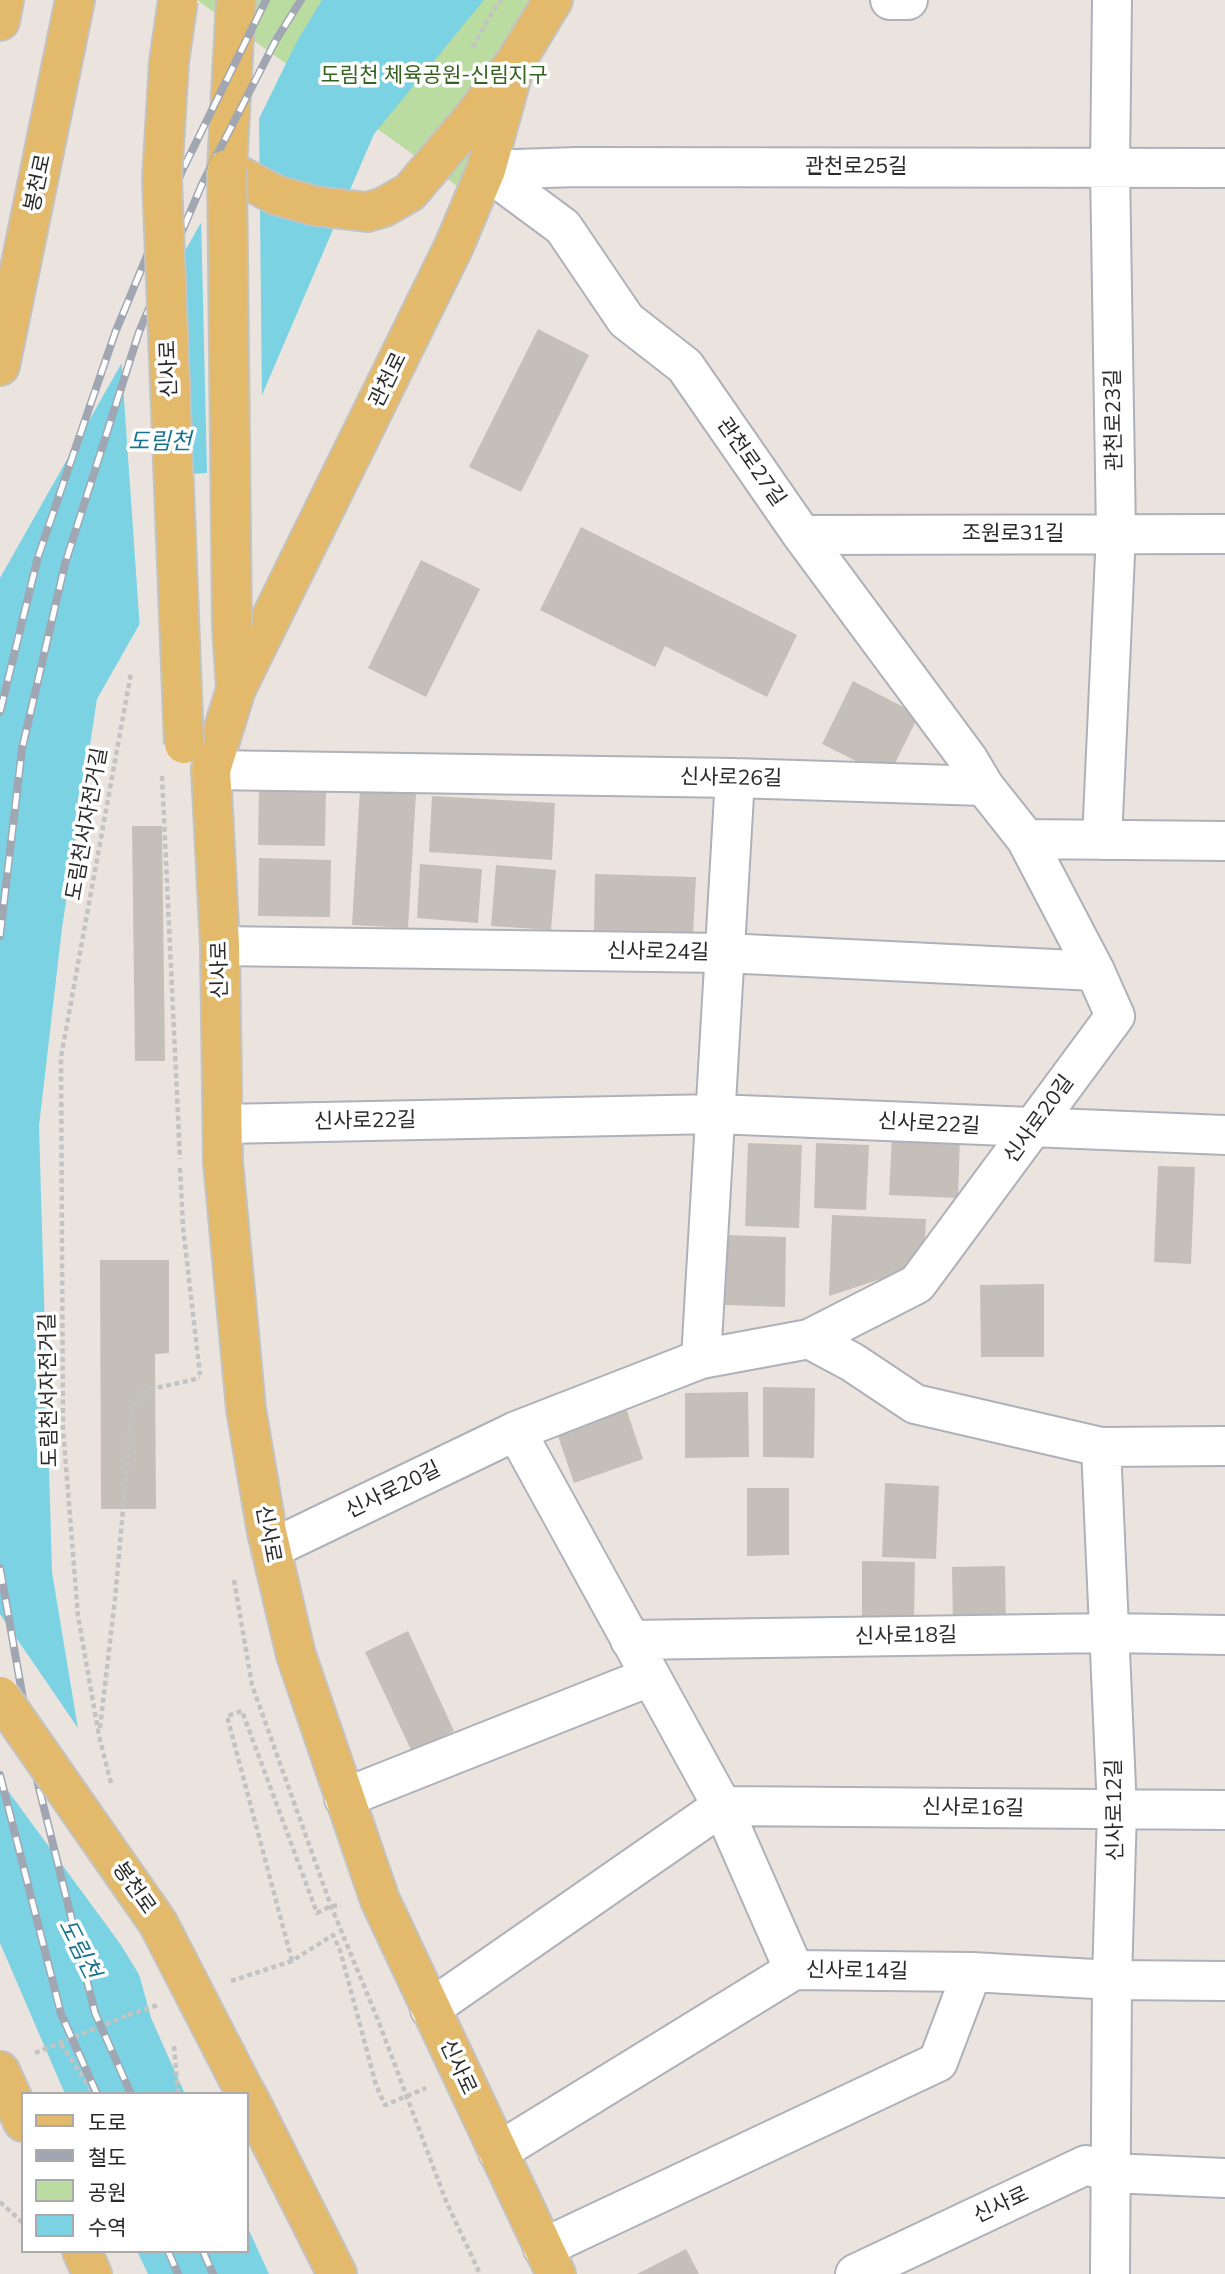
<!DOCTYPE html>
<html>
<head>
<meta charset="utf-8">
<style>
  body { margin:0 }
  #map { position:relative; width:1225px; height:2274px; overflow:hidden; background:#ebe4de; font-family:Mulish,"Noto Sans KR",sans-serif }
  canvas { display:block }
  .legend { position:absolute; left:21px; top:2092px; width:228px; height:161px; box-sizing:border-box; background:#fff; border:2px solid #aaa; margin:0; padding:9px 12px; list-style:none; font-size:21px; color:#2a2a2a }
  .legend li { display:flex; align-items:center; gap:14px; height:35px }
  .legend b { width:35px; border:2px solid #aaa }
</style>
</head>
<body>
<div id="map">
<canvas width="1225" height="2274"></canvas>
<ul class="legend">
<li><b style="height:9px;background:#e3ba6b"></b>도로</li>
<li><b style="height:9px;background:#a1a6b3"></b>철도</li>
<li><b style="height:19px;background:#bbdca0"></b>공원</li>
<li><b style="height:19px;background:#7bd2e3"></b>수역</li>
</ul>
</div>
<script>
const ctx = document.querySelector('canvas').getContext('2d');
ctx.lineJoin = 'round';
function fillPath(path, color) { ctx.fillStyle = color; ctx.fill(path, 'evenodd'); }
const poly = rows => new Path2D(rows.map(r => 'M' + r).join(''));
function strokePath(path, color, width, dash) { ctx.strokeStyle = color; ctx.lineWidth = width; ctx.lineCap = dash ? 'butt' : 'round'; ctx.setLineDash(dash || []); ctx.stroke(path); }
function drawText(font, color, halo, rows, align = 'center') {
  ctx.font = font + ' Mulish,"Noto Sans KR",sans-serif'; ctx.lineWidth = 7; ctx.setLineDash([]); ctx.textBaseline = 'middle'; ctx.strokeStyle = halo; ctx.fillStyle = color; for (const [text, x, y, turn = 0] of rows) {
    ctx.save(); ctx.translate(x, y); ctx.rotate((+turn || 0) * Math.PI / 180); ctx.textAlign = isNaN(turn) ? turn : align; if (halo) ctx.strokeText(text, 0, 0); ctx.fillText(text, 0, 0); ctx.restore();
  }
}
fillPath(poly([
  [197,0,561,0,460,188]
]), '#bbdca0');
fillPath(poly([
  [322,0,484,0,374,134,238,451,97,699,62,928,39,1126,52,1572,86,1777,151,2018,185,2094,65,2094,0,1943,0,578,254,129,296,43],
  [247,2226,269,2274,148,2274,137,2251,247,2251]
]), '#7bd2e3');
fillPath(poly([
  [259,111,262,404,241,453,140,630,121,356,176,259,191,474,207,473,201,215],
  [0,1614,82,1734,89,1776,146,1986,121,1945,0,1780]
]), '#ebe4de');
fillPath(poly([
  [538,329,589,355,521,492,469,467],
  [581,527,797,635,767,697,665,646,655,667,540,610],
  [421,560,480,589,426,697,368,668],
  [853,681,919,715,888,777,822,744],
  [259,785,326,787,325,846,258,845],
  [360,789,416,793,408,928,352,925],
  [432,796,555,803,552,860,429,852],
  [132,826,162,826,165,1061,135,1061],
  [259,858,331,860,330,917,258,916],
  [420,864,482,869,478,923,417,918],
  [496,865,556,870,551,930,491,926],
  [595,874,696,877,693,935,594,931],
  [892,1136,960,1138,958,1198,889,1195],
  [748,1143,802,1145,799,1228,745,1226],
  [816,1143,869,1145,866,1210,814,1208],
  [1158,1166,1195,1167,1191,1264,1154,1262],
  [832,1215,926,1219,924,1265,829,1296],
  [726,1235,786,1237,785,1307,725,1305],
  [100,1260,169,1260,169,1353,155,1354,156,1509,101,1509],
  [1044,1284,1044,1357,981,1357,980,1285],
  [763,1387,815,1388,814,1458,763,1457],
  [748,1392,749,1457,685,1458,685,1393],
  [625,1405,643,1459,574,1483,556,1430],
  [885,1483,939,1486,936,1559,882,1557],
  [747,1488,789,1488,789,1555,747,1556],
  [862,1561,915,1562,914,1618,862,1618],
  [1005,1566,1006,1628,953,1628,952,1567],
  [408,1631,454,1731,412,1752,365,1652],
  [686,2249,699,2274,637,2274]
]), '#c4bfb9');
const minor = poly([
  [890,0,908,0],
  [486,170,577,167,1225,168],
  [802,535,1225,534],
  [211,770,735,778,984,786],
  [1026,839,1225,841],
  [1102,840,1116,533,1110,168,1112,0],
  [220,946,724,953,1095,971],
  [223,1124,716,1114,1225,1135],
  [809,1339,852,1362,915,1404,1101,1447,1225,1446],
  [701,1359,735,778],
  [516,1431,722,1806,794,1970],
  [1101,1447,1117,1810,1112,1980,1110,2274],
  [271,1549,516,1431,701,1359,809,1339,917,1284,1115,1016,1095,971,1026,839,984,786,968,759,802,535,685,366,626,320,563,227,486,170],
  [630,1640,1109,1633,1225,1635],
  [344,1798,649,1677],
  [430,2009,722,1806,1225,1810],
  [498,2152,794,1970,972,1972,1112,1980,1225,1981],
  [543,2248,938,2062,972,1972],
  [855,2274,1086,2165,1111,2173,1225,2178]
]);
const major = poly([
  [236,0,227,169,276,195,315,206,367,212,384,207,410,192,471,120,516,61,553,0],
  [0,21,4,0],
  [0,366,75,0],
  [232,626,236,689,211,770,220,946,223,1162,246,1409,267,1532,296,1655,380,1900,556,2274],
  [237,687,454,246,486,170,516,61],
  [0,2071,23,2122],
  [247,2095,337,2274],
  [82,2251,92,2274]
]);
strokePath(minor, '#aeb1ba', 42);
strokePath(major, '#c3c3c3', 42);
strokePath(poly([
  [473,47,488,19,501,0],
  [162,776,180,1159],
  [180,1168,183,1227,200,1375],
  [234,1580,252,1685,331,1906,378,2020,446,2201,480,2274],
  [100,1728,115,1599,132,1409,143,1391,200,1378],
  [111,1783,99,1736,78,1616,63,1429,61,1057,131,673],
  [292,1961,227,1716,242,1711,317,1913,331,1906,341,1905],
  [231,1981,292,1961,333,1935,340,1950,376,2085,385,2105,426,2088],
  [61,2044,94,2094],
  [35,2053,128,2015],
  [0,2202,23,2223]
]), '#c3c3c3', 4.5, [5, 3.5]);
strokePath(minor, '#fff', 38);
strokePath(major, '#e3ba6b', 38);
const rail = poly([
  [0,712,38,557,115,333,182,171,266,0],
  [0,936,22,749,65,564,139,332,203,182,276,40,301,0],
  [0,1568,38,1784,95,2013,131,2094],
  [0,1775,61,2014,97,2094],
  [168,2251,178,2274],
  [203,2251,213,2274]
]);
strokePath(rail, '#a1a6b3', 8);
strokePath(rail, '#fff', 5, [16]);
const majorBridge = poly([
  [178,0,169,62,162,179,184,744],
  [227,169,232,626],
  [0,1696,158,1923,246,2094]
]);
strokePath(majorBridge, '#c3c3c3', 42, []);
strokePath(poly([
  [128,2015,158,2005],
  [174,2046,178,2094]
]), '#c3c3c3', 4.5, [5, 3.5]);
strokePath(majorBridge, '#e3ba6b', 38);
drawText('21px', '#356121', '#fff', [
  ["도림천 체육공원-신림지구",434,76]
]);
drawText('21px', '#2a2a2a', '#fff', [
  ["관천로25길",856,167],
  ["봉천로",38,183,-78],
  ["신사로",169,369,-92],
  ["관천로",388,380,-64],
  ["관천로23길",1114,420,-91],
  ["관천로27길",751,462,55],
  ["조원로31길",1013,534],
  ["신사로26길",731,778,1],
  ["도림천서자전거길",87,824,-80],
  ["신사로24길",658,952,1],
  ["신사로",220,970,-91],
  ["신사로20길",1039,1119,-54],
  ["신사로22길",365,1121,-1],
  ["신사로22길",929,1124,3],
  ["도림천서자전거길",49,1390,-91],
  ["신사로20길",393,1490,-26],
  ["신사로",268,1534,79],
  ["신사로18길",906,1636,-1],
  ["신사로16길",973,1808,1],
  ["신사로12길",1115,1810,-91],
  ["봉천로",134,1888,55],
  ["신사로14길",857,1971,1],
  ["신사로",458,2067,65],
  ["신사로",1001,2205,-25]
]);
drawText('italic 23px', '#1a738e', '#fff', [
  ["도림천",160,442],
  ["도림천",79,1949,63]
]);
</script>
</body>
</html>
